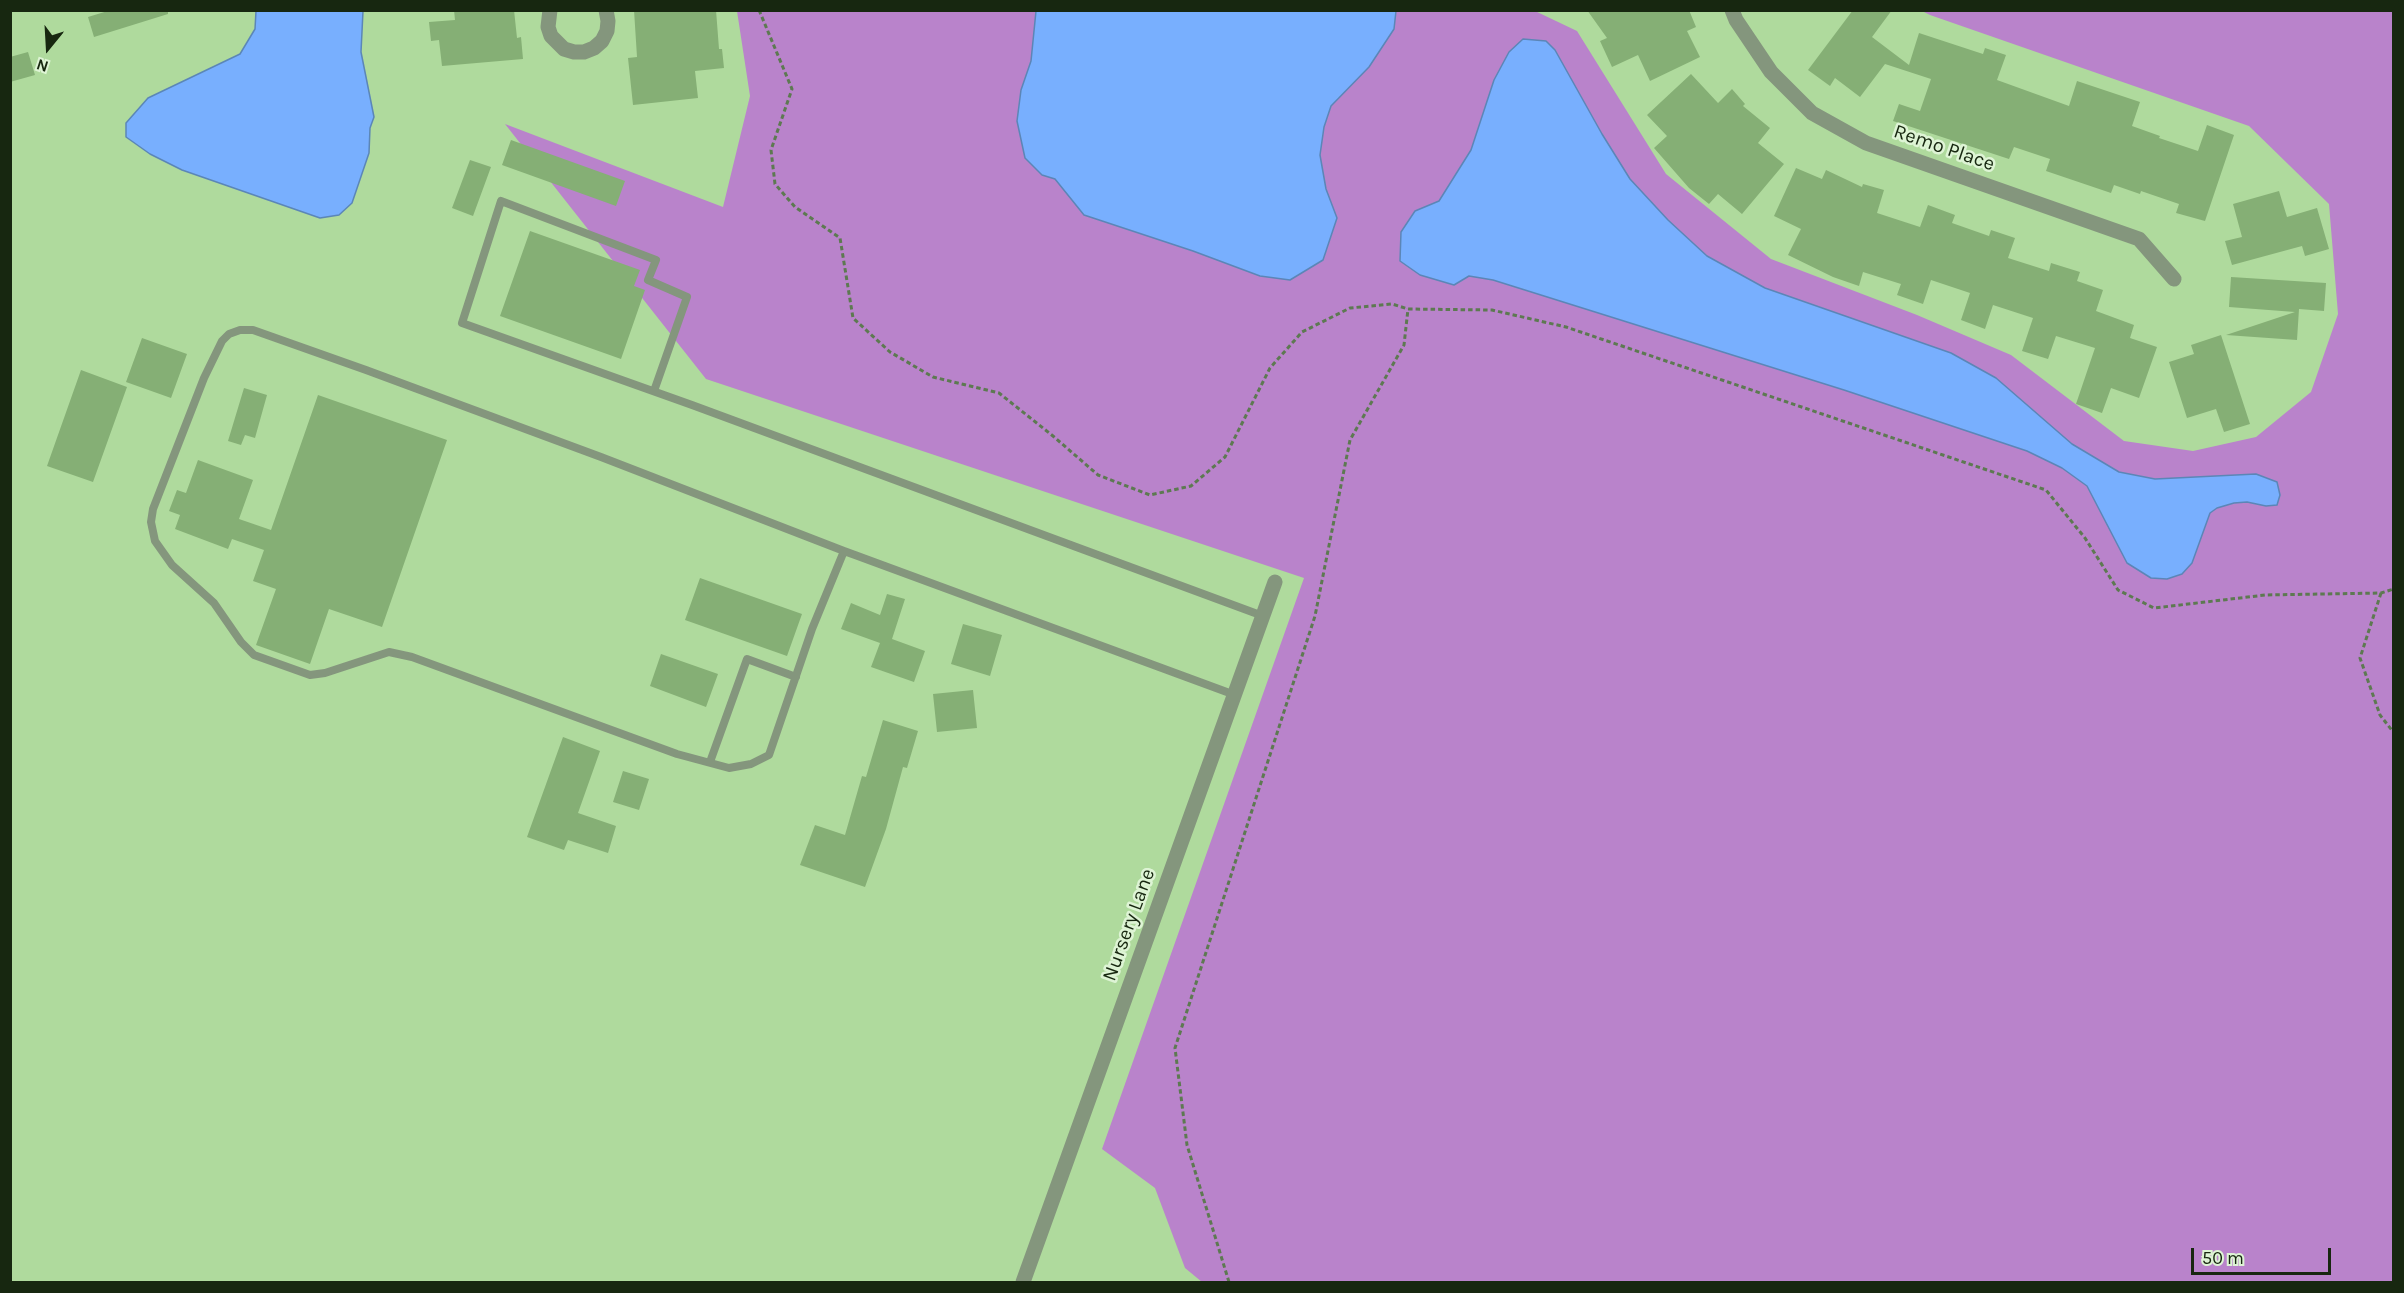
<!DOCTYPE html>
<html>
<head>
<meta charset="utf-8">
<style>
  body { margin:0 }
  #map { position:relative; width:2404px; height:1293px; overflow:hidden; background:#afda9d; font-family:Karla,sans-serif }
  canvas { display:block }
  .frame { position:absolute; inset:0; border:12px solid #172710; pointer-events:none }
  .north { position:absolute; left:18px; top:18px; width:60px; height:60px; -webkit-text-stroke:4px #def4d5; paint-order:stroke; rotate:198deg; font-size:16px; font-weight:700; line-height:24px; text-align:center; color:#172710 }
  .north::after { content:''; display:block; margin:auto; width:21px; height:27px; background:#172710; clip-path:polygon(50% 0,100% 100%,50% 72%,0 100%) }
  .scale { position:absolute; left:2191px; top:1248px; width:140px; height:27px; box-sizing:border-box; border:3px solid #172710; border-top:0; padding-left:8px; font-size:18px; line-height:21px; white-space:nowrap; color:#172710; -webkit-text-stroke:4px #def4d5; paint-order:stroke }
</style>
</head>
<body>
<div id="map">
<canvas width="2404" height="1293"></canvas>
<div class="frame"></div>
<div class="north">N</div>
<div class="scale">50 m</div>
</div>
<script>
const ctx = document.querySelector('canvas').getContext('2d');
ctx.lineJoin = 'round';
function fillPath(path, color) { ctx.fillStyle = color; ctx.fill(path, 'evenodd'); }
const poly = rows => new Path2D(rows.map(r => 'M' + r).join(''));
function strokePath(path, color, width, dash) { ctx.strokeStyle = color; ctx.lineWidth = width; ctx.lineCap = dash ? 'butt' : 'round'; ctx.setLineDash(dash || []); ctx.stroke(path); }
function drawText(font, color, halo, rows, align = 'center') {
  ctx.font = font + ' Karla,sans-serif'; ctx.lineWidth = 5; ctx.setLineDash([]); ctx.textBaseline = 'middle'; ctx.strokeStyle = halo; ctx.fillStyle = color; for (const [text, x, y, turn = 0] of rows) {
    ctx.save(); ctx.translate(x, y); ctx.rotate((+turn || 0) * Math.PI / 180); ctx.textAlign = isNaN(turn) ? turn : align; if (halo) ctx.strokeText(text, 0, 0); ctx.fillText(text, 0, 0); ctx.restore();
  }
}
fillPath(poly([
  [737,11,1535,11,1577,31,1666,174,1771,259,1917,315,2011,355,2124,441,2193,451,2256,437,2311,392,2338,314,2329,204,2249,126,1930,15,1922,11,2393,11,2393,1282,1202,1282,1185,1268,1155,1188,1102,1149,1304,578,706,379,505,124,723,207,750,96]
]), '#b983cb');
const water = poly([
  [256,11,363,11,361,52,374,117,370,128,369,153,352,203,339,215,320,218,182,170,150,154,126,137,126,123,148,98,240,54,255,29,256,11],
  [1036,11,1396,11,1394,29,1369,67,1331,106,1324,127,1320,155,1326,189,1337,218,1323,260,1290,280,1260,276,1193,251,1084,215,1055,179,1042,175,1025,158,1017,121,1021,90,1031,61,1036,11],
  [1523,39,1546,41,1555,50,1602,134,1630,179,1668,220,1707,256,1765,288,1951,353,1996,378,2072,444,2119,472,2155,479,2256,474,2277,482,2280,495,2277,505,2266,506,2247,502,2234,503,2217,508,2210,513,2192,563,2182,574,2167,579,2151,578,2127,563,2087,486,2062,468,2027,451,1844,390,1493,280,1469,276,1454,285,1420,275,1400,261,1401,232,1415,211,1439,201,1471,150,1494,80,1509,52,1523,39]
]);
fillPath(water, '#78affe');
strokePath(water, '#5b86b7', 1.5);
fillPath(poly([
  [111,10,168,10,168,14,94,37,88,17],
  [454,10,514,10,517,38,521,37,523,59,442,66,439,40,431,41,429,22,455,20],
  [634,10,716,10,719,49,722,49,724,68,695,71,698,98,633,105,628,58,637,57],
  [1587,10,1689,10,1696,27,1687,31,1700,57,1650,81,1638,55,1612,67,1600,41,1607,38],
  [1853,10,1892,10,1872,37,1909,65,1919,33,1983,54,1985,48,2006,55,1997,80,2069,106,2077,81,2140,102,2132,126,2160,136,2159,138,2198,151,2207,125,2234,135,2205,221,2176,213,2179,204,2141,191,2140,194,2114,185,2111,193,2046,171,2050,159,2014,147,2009,159,1893,121,1899,104,1920,111,1931,79,1885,64,1860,97,1835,78,1830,86,1808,70],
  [28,52,35,75,10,82,10,57],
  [1691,74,1718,103,1732,89,1745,104,1743,106,1770,128,1758,143,1784,164,1742,214,1718,194,1709,204,1689,188,1654,148,1667,136,1647,115],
  [511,140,625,181,616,206,502,165],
  [470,160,491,167,473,216,452,208],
  [1796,168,1822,179,1826,170,1862,187,1863,184,1884,190,1877,213,1920,227,1928,205,1955,215,1952,223,1989,236,1991,230,2015,238,2008,258,2049,271,2051,263,2080,272,2077,281,2103,290,2096,311,2134,325,2130,338,2157,347,2139,398,2111,388,2102,413,2076,404,2095,348,2056,336,2048,359,2022,351,2033,318,1993,305,1985,329,1961,320,1970,293,1931,280,1923,304,1897,295,1901,284,1863,272,1859,286,1833,277,1788,255,1801,229,1774,216],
  [2279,191,2287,217,2317,208,2329,249,2305,256,2302,246,2232,265,2225,241,2242,237,2233,204],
  [530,231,640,270,634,286,645,290,621,359,500,316],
  [2231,277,2326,283,2324,311,2299,309,2297,340,2226,335,2295,312,2229,307],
  [2221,335,2250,424,2224,432,2216,409,2187,418,2169,362,2194,354,2191,345],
  [142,338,187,354,171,398,126,382],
  [81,370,127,387,93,482,47,466],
  [244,388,267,395,255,438,245,435,241,445,228,441],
  [318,395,447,440,382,627,329,609,310,664,256,645,276,589,253,581,264,550,232,539,228,549,175,529,180,515,169,511,177,490,186,493,198,460,253,480,239,519,271,530],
  [700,578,802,614,787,656,685,620],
  [887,594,905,599,892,639,925,651,914,682,871,667,880,643,841,629,851,603,880,615],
  [963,624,1002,635,990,676,951,664],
  [661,654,718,674,706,707,650,686],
  [973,690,977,728,937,732,933,694],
  [883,720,918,731,907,768,903,767,886,829,865,887,800,865,815,825,845,835,862,776,866,777],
  [563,737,600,751,578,813,616,826,608,853,568,840,564,850,527,837],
  [623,771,649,779,639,810,613,802]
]), '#85af75');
strokePath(poly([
  [759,10,792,89,771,150,775,184,795,207,840,238,853,318,890,352,933,377,999,393,1053,436,1098,475,1150,495,1191,486,1225,457,1270,368,1302,332,1350,308,1392,304,1408,309,1492,310,1566,327,2046,490,2085,538,2118,590,2154,608,2265,595,2381,593,2394,589],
  [2381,593,2360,658,2380,715,2394,733],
  [1229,1282,1187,1145,1175,1048,1315,616,1350,440,1404,345,1408,309]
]), '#5d7951', 3, [4.5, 3]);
strokePath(poly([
  [654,391,687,297,648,280,656,260,501,201,462,323,692,405,1263,616],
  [844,551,812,629,769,755,751,764,729,768,677,754,412,657,389,652,325,673,310,675,254,655,241,642,214,603,172,565,155,541,151,522,153,509,204,378,222,341,229,334,240,330,253,330,366,370,601,457,844,551,855,555,1235,695],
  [710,762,747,659,796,677]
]), '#84967d', 8);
strokePath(poly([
  [550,10,548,27,551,36,564,49,574,52,584,52,594,48,602,41,607,31,608,21,606,10],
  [1732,10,1736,20,1771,72,1812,113,1866,143,2139,239,2174,279],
  [1023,1282,1275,582]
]), '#84967d', 15);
drawText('20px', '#172710', '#def4d5', [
  ["Remo Place",1944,148,19],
  ["Nursery Lane",1129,925,-70]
]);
</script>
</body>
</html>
